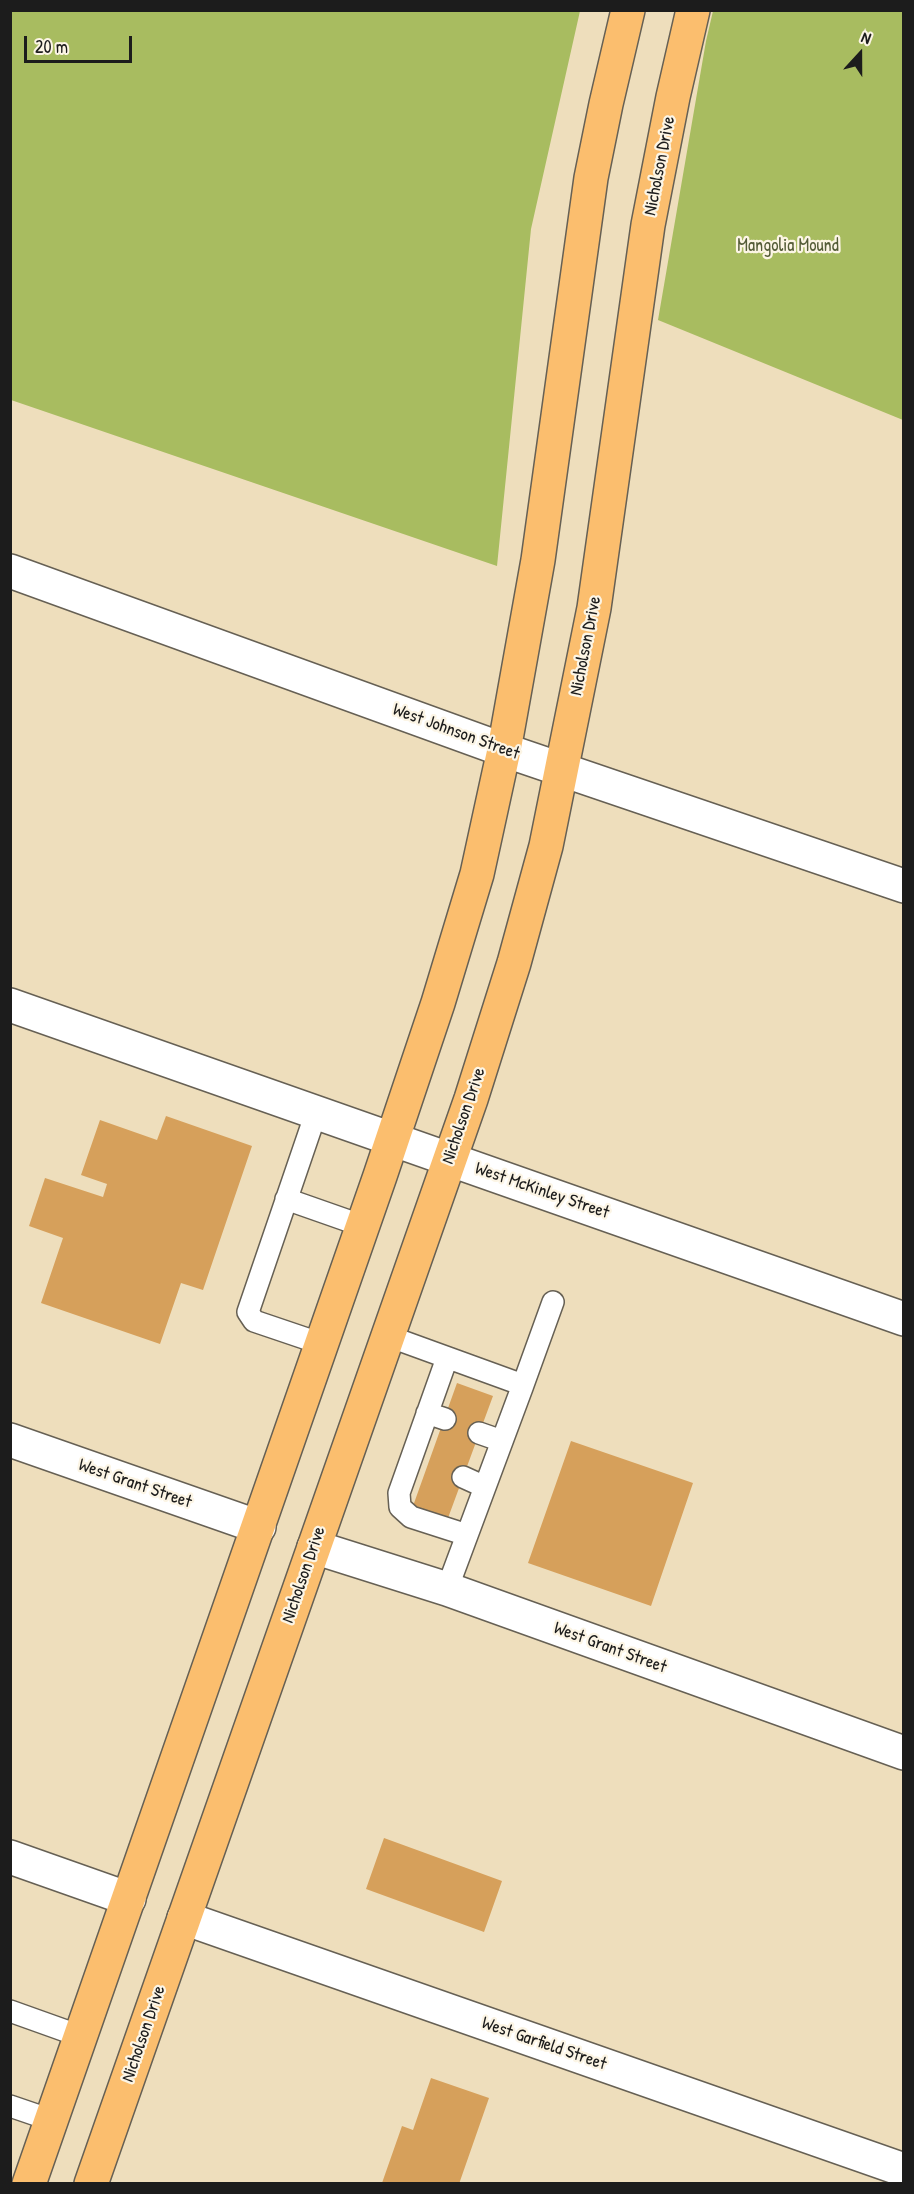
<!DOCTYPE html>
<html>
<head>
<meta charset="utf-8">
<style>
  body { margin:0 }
  #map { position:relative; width:914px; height:2194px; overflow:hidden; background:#eedebc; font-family:"Patrick Hand",sans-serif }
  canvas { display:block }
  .frame { position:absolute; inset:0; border:12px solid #1c1c1c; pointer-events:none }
  .north { position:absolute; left:830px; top:24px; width:60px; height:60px; -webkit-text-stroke:4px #fcf5e5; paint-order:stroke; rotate:21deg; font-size:16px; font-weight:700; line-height:24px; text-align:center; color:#1c1c1c }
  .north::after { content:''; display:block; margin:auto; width:21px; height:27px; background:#1c1c1c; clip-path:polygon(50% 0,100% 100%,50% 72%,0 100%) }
  .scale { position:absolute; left:24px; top:36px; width:108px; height:27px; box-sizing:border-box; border:3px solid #1c1c1c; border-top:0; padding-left:8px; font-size:18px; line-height:21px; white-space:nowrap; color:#1c1c1c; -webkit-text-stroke:4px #fcf5e5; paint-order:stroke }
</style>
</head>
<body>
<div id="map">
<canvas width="914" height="2194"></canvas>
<div class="frame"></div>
<div class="north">N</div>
<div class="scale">20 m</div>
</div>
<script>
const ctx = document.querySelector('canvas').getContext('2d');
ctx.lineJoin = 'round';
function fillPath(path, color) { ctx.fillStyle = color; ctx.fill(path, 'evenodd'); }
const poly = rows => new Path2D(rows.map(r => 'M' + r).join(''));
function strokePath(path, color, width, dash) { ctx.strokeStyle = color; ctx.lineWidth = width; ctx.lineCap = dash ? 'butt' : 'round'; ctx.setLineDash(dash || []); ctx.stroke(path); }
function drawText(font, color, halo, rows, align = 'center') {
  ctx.font = font + ' "Patrick Hand",sans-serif'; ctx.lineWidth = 4.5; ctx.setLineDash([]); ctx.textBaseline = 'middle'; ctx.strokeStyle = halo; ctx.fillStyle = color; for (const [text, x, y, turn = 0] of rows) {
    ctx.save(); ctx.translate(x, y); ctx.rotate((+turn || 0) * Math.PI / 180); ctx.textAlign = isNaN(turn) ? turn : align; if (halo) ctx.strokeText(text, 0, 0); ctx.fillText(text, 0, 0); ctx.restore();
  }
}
fillPath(poly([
  [11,10,580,11,531,229,497,566,11,400],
  [713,11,903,11,903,420,658,320,706,41]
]), '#a8bc60');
fillPath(poly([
  [166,1116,252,1146,203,1290,181,1283,160,1344,41,1303,63,1238,29,1226,45,1178,103,1197,107,1184,81,1175,100,1120,157,1140],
  [457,1383,493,1396,448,1518,413,1506],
  [571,1441,693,1483,651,1606,528,1563],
  [384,1838,502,1881,484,1932,366,1889],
  [431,2078,489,2098,459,2184,382,2183,402,2126,413,2130]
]), '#d6a05b');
const service = poly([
  [316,1113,248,1312,254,1321,322,1344],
  [286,1199,363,1226],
  [388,1336,523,1385,447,1589],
  [447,1358,399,1493,400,1507,411,1517,467,1535],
  [523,1385,553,1302],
  [427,1413,445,1419],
  [479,1433,502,1441],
  [463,1477,485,1487],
  [10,2011,80,2036],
  [10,2106,51,2120]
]);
const minor = poly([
  [10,571,504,750,904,886],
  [10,1440,259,1527],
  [314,1547,447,1589,904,1753],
  [10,1857,129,1899],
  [184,1918,904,2170]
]);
const tertiary = poly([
  [10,1005,904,1319]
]);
const primary = poly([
  [29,2184,380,1176,438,1003,477,874,504,750,538,560,591,178,606,104,628,10],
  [91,2184,471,1099,514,963,546,846,594,608,648,225,673,97,693,10]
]);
strokePath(service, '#666054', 24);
strokePath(minor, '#666054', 36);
strokePath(tertiary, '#666054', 36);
strokePath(primary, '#666054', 36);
strokePath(service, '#fff', 21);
strokePath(minor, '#fff', 33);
strokePath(tertiary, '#fff', 33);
strokePath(primary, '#fbbe6e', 33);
drawText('18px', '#1c1c1c', '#fcf5e5', [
  ["Nicholson Drive",660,166,-79],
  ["Nicholson Drive",586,646,-79],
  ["West Johnson Street",456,732,20],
  ["Nicholson Drive",464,1116,-71],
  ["West McKinley Street",542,1191,19],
  ["West Grant Street",135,1484,19],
  ["Nicholson Drive",304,1575,-71],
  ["West Grant Street",610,1648,20],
  ["Nicholson Drive",144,2034,-71],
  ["West Garfield Street",544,2044,19]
]);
drawText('18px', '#545c37', '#fcf5e5', [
  ["Mangolia Mound",788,246]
]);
</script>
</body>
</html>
